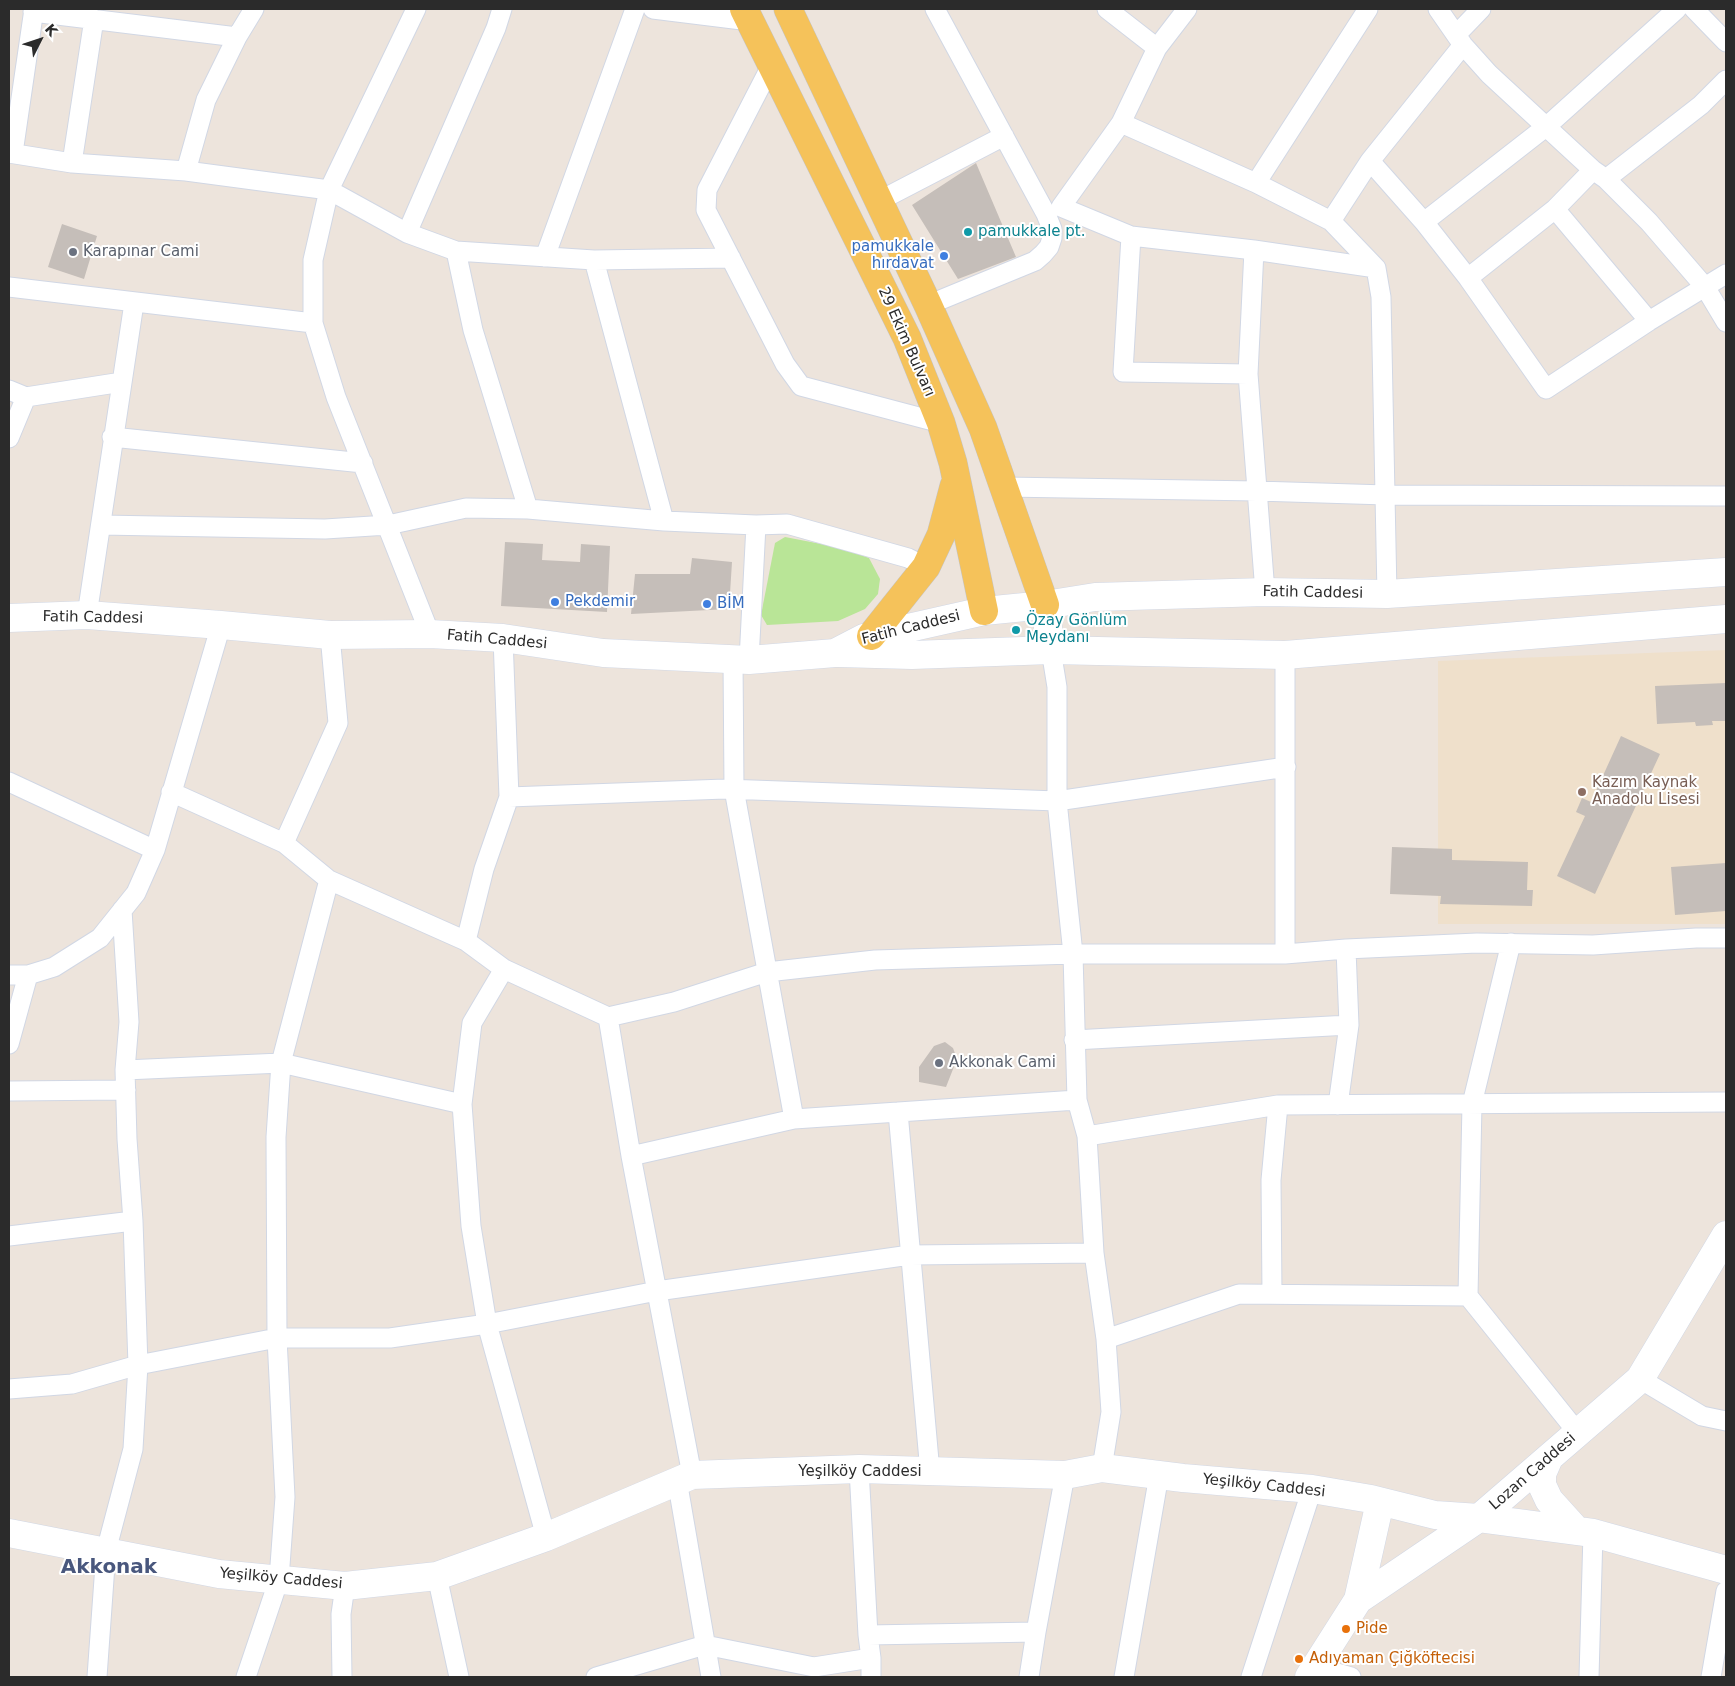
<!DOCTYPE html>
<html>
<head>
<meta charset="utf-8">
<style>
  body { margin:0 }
  #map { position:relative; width:1735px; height:1686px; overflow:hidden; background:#ede4dc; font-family:"DejaVu Sans",sans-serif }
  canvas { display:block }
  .frame { position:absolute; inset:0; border:10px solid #2b2b2b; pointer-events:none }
  .north { position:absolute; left:15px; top:15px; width:50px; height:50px; -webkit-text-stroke:4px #fff; paint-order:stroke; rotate:49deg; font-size:14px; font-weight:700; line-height:20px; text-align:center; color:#2b2b2b }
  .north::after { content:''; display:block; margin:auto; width:18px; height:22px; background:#2b2b2b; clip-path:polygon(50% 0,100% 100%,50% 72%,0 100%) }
</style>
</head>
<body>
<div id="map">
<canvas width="1735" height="1686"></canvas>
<div class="frame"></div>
<div class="north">K</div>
</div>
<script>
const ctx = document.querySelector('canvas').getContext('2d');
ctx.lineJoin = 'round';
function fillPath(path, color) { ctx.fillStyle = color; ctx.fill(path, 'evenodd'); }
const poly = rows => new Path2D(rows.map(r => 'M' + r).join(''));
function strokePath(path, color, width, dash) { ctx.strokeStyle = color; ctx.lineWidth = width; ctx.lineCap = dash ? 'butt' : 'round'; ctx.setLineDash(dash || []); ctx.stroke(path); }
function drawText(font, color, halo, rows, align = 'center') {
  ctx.font = font + ' "DejaVu Sans",sans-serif'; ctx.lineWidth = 4; ctx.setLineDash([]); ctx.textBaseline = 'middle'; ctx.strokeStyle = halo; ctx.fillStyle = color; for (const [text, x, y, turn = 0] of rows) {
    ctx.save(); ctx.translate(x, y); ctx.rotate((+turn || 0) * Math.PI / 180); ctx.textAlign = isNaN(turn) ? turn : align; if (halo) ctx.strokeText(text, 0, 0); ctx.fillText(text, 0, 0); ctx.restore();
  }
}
fillPath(poly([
  [1726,650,1726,924,1438,924,1438,661]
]), '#efe0cb');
fillPath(poly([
  [785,537,842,548,869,558,880,579,878,594,865,609,838,621,767,625,761,615,775,543]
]), '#b9e597');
fillPath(poly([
  [976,163,1016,257,958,279,912,205],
  [62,224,97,236,84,279,48,267],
  [505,542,543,544,542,560,580,562,581,544,610,546,607,612,501,606],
  [692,558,732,562,729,609,631,614,635,574,690,574],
  [1726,683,1726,721,1712,721,1713,725,1696,726,1695,722,1657,724,1655,686],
  [1621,736,1660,754,1595,894,1557,876,1585,816,1576,812,1582,798,1591,802],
  [1392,847,1452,849,1452,860,1528,862,1527,890,1533,890,1532,906,1440,904,1441,896,1390,894],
  [1726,863,1726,911,1675,915,1671,867],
  [945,1042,953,1048,957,1059,946,1087,919,1082,919,1067,934,1046]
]), '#c5beb9');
const street = poly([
  [416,9,329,190,313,260,313,323,336,397,430,634],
  [653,9,750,21],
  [1107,9,1157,48],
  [1187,9,1157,48,1121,123,1061,207,1131,236,1254,250,1376,268],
  [1438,9,1463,45,1489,74,1593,170,1606,179,1649,222,1705,287,1726,322],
  [1694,9,1726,42],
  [33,12,237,37,254,9],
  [1456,35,1481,9],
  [772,64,707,190,706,210,785,364,801,386,941,423],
  [1121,123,1256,183,1331,221,1376,268,1381,297,1387,594],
  [9,153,72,163,186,171,329,190,407,233,456,251,594,260,731,258],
  [13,153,34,9],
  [1370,161,1424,222,1468,278,1546,389,1649,321,1726,274],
  [72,163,94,19],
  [186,171,206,100,237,37],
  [1606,179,1701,105,1726,80],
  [1256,183,1368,9],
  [879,201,1004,136],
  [1555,209,1649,321],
  [1331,221,1370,161,1463,45],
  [1424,222,1547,126,1677,9],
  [407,233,496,28,502,9],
  [1131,236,1123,372,1248,374],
  [1254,250,1248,374,1265,592],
  [456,251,473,330,528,509],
  [545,257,635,9],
  [594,260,664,521],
  [1468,278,1555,209,1593,170],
  [9,287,313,323],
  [928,305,1035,261,1043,254,1049,247,1052,238,1052,229,1046,214,935,9],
  [9,390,26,397,122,382],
  [112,437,363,463],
  [9,438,26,397],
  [1004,487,1257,491,1386,495,1726,496],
  [101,525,325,529,388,525,466,508,528,509,664,521,756,525,787,524,908,558,926,567],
  [87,615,134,303],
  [1051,650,1057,687,1057,801,1073,954,1077,1100,1087,1136,1094,1253,1106,1339,1111,1412,1102,1468],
  [733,660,734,789,794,1119],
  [749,660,756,525],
  [9,782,155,850],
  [171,792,284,843,329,880,466,941,504,969,608,1017,631,1156,692,1475],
  [509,797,725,789,1057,801,1286,767],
  [284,843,338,723,330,635],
  [466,941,484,869,509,797,503,638],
  [1511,943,1472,1104,1468,1296,1578,1433],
  [1285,954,1285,655],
  [504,969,472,1023,462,1104,471,1226,487,1324,546,1537],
  [9,975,28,975,54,967,100,938,136,893,155,850,221,625],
  [608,1017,674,1002,767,972,875,960,1073,954,1285,954,1346,949,1477,943,1593,945,1696,938,1726,938],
  [1074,1040,1349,1025],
  [9,1044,28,975],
  [125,1070,281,1063,462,1104],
  [9,1091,126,1090],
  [1338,1105,1349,1025,1346,949],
  [898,1112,930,1472],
  [1087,1136,1278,1105,1726,1102],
  [631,1156,794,1119,1077,1100],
  [9,1236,133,1221],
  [1272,1294,1271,1180,1278,1105],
  [1106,1339,1239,1294,1468,1296],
  [1640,1379,1702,1416,1726,1421],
  [9,1389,72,1384,138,1365,277,1338,390,1338,487,1324,657,1291,910,1255,1094,1253],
  [859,1469,868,1635,871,1658,871,1677],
  [677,1480,711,1677],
  [437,1576,459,1677],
  [868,1635,1036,1632],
  [1315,1667,1351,1677],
  [97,1677,106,1551,133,1449,138,1365,133,1221,127,1139,125,1070,129,1022,122,910],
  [246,1677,279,1579,285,1497,277,1338,276,1137,281,1063,329,880],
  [342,1677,341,1614,345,1586],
  [596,1677,705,1645,814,1667,871,1658],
  [1029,1677,1036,1632,1065,1475],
  [1124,1677,1159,1475],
  [1251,1677,1312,1489],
  [1589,1677,1593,1533],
  [1711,1677,1726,1591]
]);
const secondary = poly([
  [1045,605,1051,650],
  [9,618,87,615,221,625,330,635,430,634,503,638,603,653,749,660,835,653,864,638,984,611,1045,605,1095,597,1265,592,1387,594,1726,572],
  [839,653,912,655,1051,650,1285,655,1726,619],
  [1549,1458,1542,1474,1542,1485,1549,1500,1577,1531],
  [9,1533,219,1574,345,1586,437,1576,546,1537,692,1475,859,1469,1065,1475,1102,1468,1183,1478,1312,1489,1371,1499,1435,1515,1479,1518,1593,1533,1726,1570],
  [1358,1600,1380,1502],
  [1309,1677,1358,1600,1479,1518,1640,1379,1726,1235]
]);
const primary = poly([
  [744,9,907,338,941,423,953,463,984,611],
  [788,9,928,305,983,428,1045,605],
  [871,636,926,567,941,535,954,486]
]);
strokePath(street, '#d1d7e4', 21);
strokePath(secondary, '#d1d7e4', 29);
strokePath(primary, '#c4c4c4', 29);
strokePath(street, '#fff', 19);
strokePath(secondary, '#fff', 28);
strokePath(primary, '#f5c25a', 28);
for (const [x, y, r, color] of [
  [968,232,5,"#0f9aa8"],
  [73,252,5,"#6b7280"],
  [944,256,5,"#3f7fe0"],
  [555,602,5,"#3f7fe0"],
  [707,604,5,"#3f7fe0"],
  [1016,630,5,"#0f9aa8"],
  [1582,792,5,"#8d6e63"],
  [939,1063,5,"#6b7280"],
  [1346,1629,5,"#e8710a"],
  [1299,1659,5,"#e8710a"]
]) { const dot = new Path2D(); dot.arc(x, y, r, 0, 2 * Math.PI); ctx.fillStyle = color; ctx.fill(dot); strokePath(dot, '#fff', 2); }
drawText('15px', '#0d838f', '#fff', [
  ["pamukkale pt.",978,232],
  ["Özay Gönlüm",1026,621],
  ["Meydanı",1026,638]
], 'left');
drawText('15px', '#366cbe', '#fff', [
  ["pamukkale",934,247,"right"],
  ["hırdavat",934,264,"right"],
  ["Pekdemir",565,602],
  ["BİM",717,604]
], 'left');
drawText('15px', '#5b616d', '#fff', [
  ["Karapınar Cami",83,252],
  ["Akkonak Cami",949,1063]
], 'left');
drawText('15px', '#2b2b2b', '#fff', [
  ["29 Ekim Bulvarı",906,342,66],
  ["Fatih Caddesi",1313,593,1],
  ["Fatih Caddesi",93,618,1],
  ["Fatih Caddesi",911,628,-14],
  ["Fatih Caddesi",497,640,5],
  ["Yeşilköy Caddesi",860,1472],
  ["Lozan Caddesi",1533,1472,-41],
  ["Yeşilköy Caddesi",1264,1486,6],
  ["Yeşilköy Caddesi",281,1579,5]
]);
drawText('15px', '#785e54', '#fff', [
  ["Kazım Kaynak",1592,783],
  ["Anadolu Lisesi",1592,800]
], 'left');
drawText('15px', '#c56008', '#fff', [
  ["Pide",1356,1629],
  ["Adıyaman Çiğköftecisi",1309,1659]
], 'left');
drawText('bold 20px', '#49577d', '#fff', [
  ["Akkonak",109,1568]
]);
</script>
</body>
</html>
